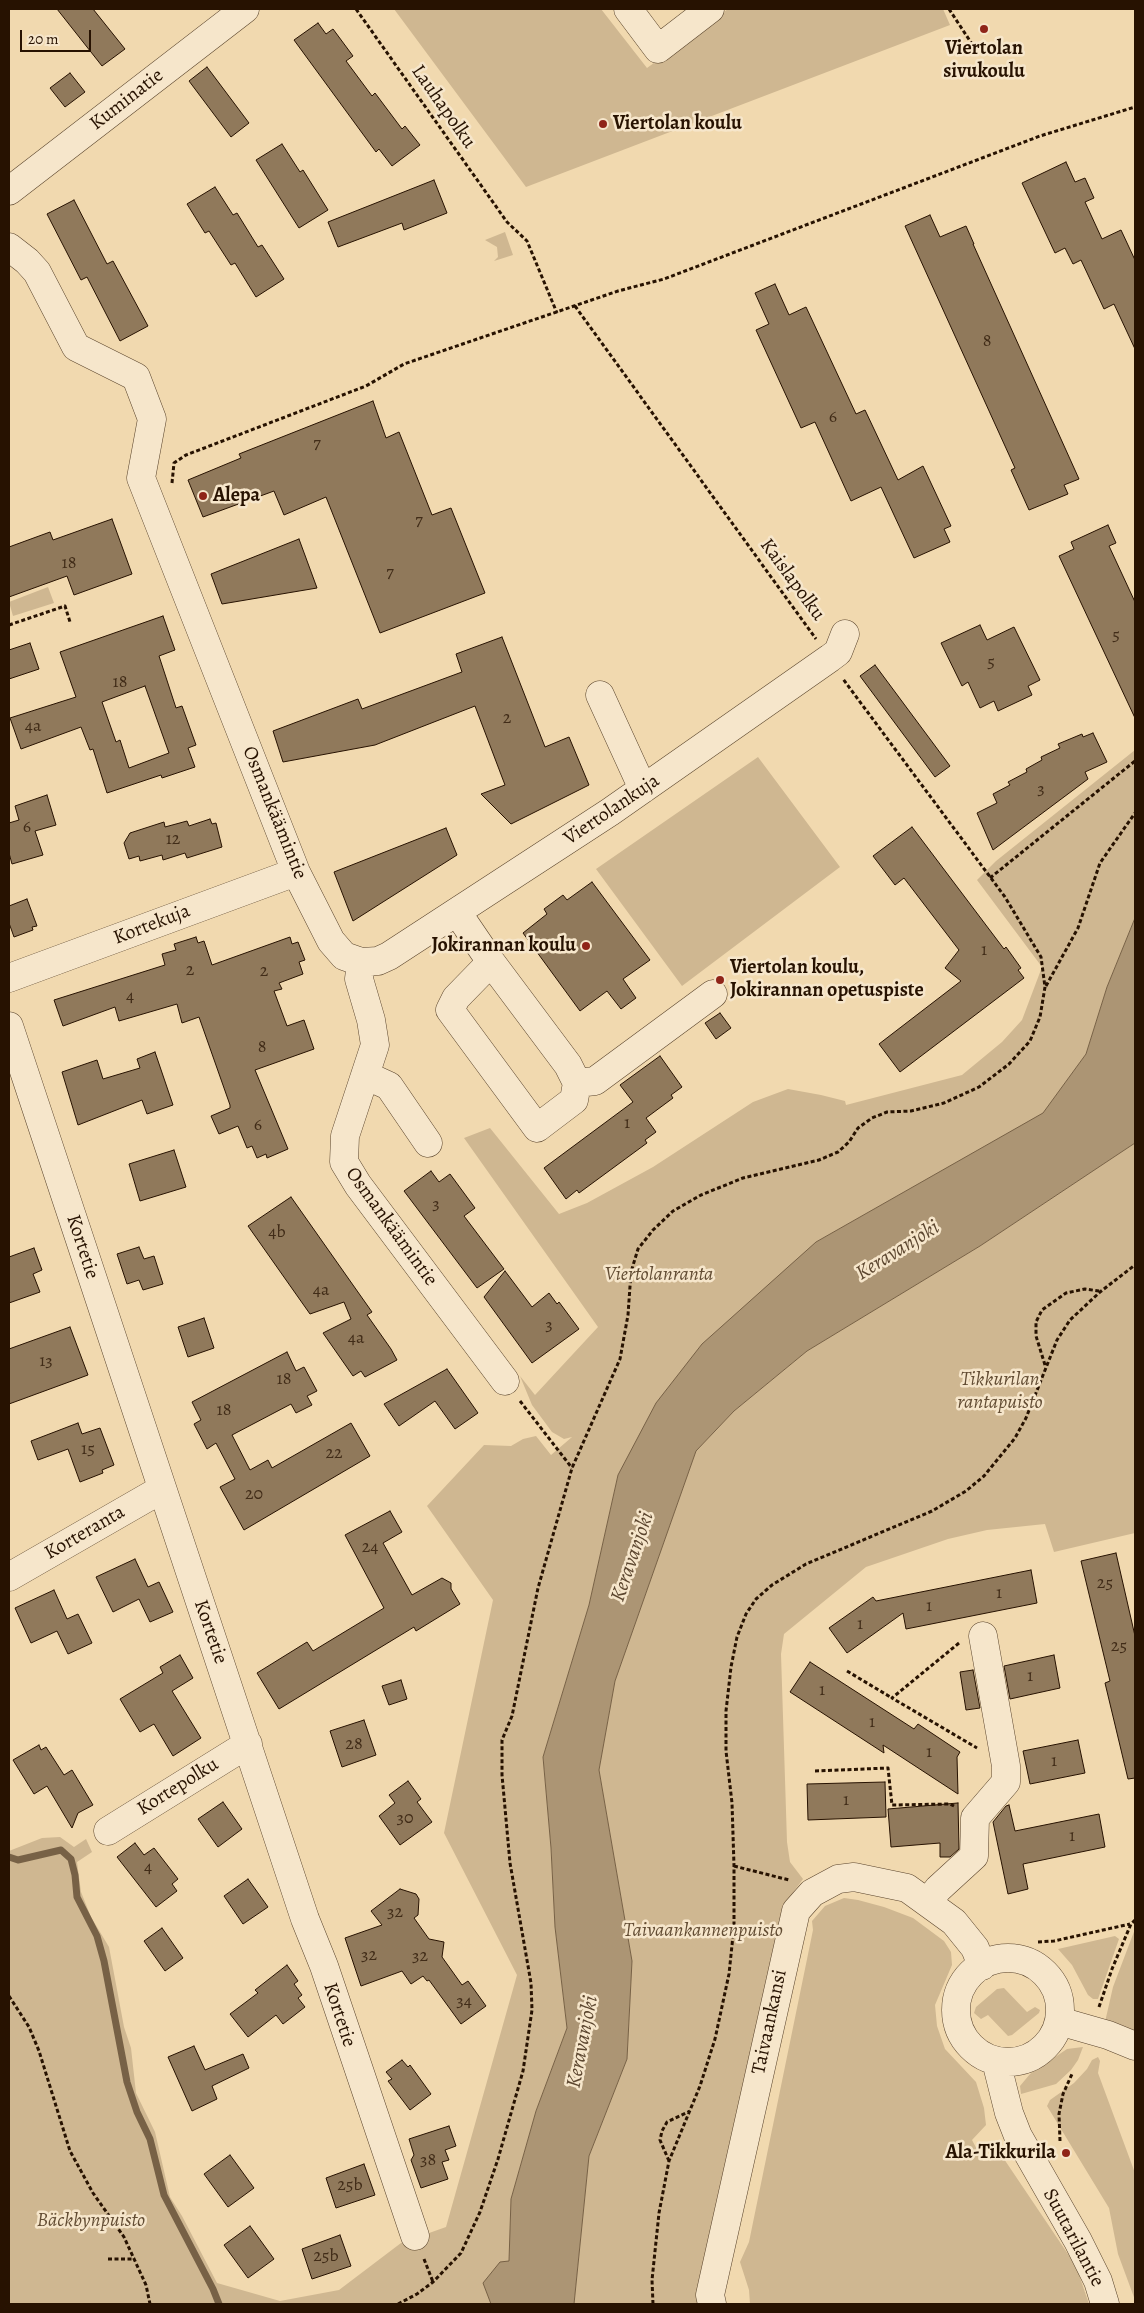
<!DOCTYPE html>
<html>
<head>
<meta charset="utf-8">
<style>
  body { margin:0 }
  #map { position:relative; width:1144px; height:2313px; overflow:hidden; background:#f1d9af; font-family:Alegreya,serif }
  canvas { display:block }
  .frame { position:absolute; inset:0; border:10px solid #271201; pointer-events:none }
  .scale { position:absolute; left:20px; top:30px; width:71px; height:22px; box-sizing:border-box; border:2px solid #271201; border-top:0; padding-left:6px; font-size:15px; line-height:18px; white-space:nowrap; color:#271201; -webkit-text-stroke:4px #f6e6cb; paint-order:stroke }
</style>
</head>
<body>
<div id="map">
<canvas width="1144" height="2313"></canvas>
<div class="frame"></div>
<div class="scale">20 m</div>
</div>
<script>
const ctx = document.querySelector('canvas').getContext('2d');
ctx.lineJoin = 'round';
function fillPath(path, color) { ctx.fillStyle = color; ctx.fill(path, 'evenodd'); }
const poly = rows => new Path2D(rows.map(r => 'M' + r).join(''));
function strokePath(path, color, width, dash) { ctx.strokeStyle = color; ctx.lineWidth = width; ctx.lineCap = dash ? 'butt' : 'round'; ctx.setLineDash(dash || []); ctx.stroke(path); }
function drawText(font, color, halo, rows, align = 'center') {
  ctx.font = font + ' Alegreya,serif'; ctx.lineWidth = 5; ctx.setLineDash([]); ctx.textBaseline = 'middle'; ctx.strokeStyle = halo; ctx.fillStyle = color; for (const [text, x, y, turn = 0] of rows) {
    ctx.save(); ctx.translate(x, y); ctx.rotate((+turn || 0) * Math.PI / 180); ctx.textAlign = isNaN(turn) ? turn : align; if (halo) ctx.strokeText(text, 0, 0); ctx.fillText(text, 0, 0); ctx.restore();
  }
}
fillPath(poly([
  [394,9,601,9,647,68,728,9,943,9,950,25,526,187],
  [505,232,513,255,494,261,498,257,497,247,485,240],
  [48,587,54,603,13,616,9,602],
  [1135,750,1135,918,1107,987,1086,1054,1043,1114,816,1242,618,1475,589,1605,543,1757,551,1848,555,1927,567,2028,536,2111,511,2199,509,2261,492,2304,9,2304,9,1851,42,1838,60,1837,74,1847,86,1839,92,1852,77,1862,81,1892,91,1917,109,1947,124,2027,131,2048,136,2093,155,2132,170,2197,182,2216,217,2283,280,2301,339,2290,401,2243,446,2227,517,1975,444,1833,493,1600,427,1506,484,1445,511,1446,523,1439,536,1436,551,1455,572,1437,564,1439,552,1432,532,1405,520,1376,535,1395,598,1327,464,1138,490,1128,559,1214,587,1203,653,1167,753,1102,788,1089,821,1095,845,1101,846,1105,962,1075,1002,1042,1022,1020,1042,967,977,880,996,861],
  [758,757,840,867,682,986,596,869],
  [1135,1143,1135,1533,1054,1552,1045,1524,987,1530,948,1539,866,1567,784,1634,781,1654,787,1842,790,1862,803,1879,789,1898,781,1924,699,2304,574,2304,589,2156,627,2059,632,1961,599,1770,615,1681,696,1451,734,1411,807,1351,980,1246],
  [844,1898,858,1900,884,1907,913,1918,944,1941,951,1952,952,1965,935,2005,937,2026,945,2049,976,2082,984,2108,986,2125,972,2140,983,2161,1004,2159,1076,2266,1089,2304,750,2304,749,2290,740,2262,749,2242,813,1930,812,1921,825,1906],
  [1135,1929,1135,2035,1105,2022,1113,1987],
  [1115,1936,1119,1939,1098,1999,1093,1999,1088,1995,1072,1965,1058,1949],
  [1004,1988,1027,2012,1035,2007,1040,2010,1039,2013,1012,2035,1008,2036,988,2015,981,2019,974,2013,976,2007,997,1989],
  [1083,2047,1078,2060,1071,2070,1056,2084,1021,2094,1020,2086,1030,2074,1067,2049],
  [1098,2057,1100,2061,1098,2073,1135,2173,1135,2300,1118,2254,1109,2208,1047,2106,1050,2100,1074,2083,1087,2069,1092,2060]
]), '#cfb791');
const water = poly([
  [1135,918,1135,1143,980,1246,807,1351,734,1411,696,1451,615,1681,599,1770,632,1961,627,2059,589,2156,574,2304,491,2304,483,2283,500,2262,509,2261,511,2199,536,2111,567,2028,555,1927,551,1848,543,1757,589,1605,618,1475,656,1403,702,1344,816,1242,1043,1113,1086,1054,1107,987,1135,918]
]);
fillPath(water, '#ac9574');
strokePath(water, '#776146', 1);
strokePath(poly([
  [9,1857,18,1860,61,1850,71,1859,75,1875,77,1897,97,1936,104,1961,127,2082,137,2112,150,2139,164,2195,213,2289,219,2304]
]), '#776146', 7);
const building = poly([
  [57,9,93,9,125,49,102,66,57,9],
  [318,23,326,34,333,29,353,56,346,61,372,96,375,93,402,129,405,126,420,145,392,166,379,149,376,152,294,40,318,23],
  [207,67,249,123,231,137,189,81,207,67],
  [70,73,85,92,65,107,50,88,70,73],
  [282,144,300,172,303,170,328,210,299,228,256,160,282,144],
  [1066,162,1075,182,1085,178,1094,198,1085,202,1102,239,1121,230,1135,260,1135,349,1114,304,1104,309,1081,260,1073,264,1065,248,1055,253,1022,183,1066,162],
  [434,180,447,213,404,230,402,223,338,247,328,222,434,180],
  [215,187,233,215,237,213,258,247,262,245,284,279,256,297,235,263,231,265,209,231,205,233,187,204,215,187],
  [74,200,107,264,113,261,148,326,120,341,87,277,81,280,47,214,74,200],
  [930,215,940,237,966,226,974,244,973,244,1079,479,1064,485,1068,494,1029,510,1011,470,1015,468,905,226,930,215],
  [775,284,789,315,806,307,856,414,865,410,898,480,923,466,951,526,944,529,950,542,914,558,881,487,851,501,815,422,801,428,756,330,769,324,755,293,775,284],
  [373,401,386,438,399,432,432,515,451,508,485,593,380,633,326,497,284,515,274,491,203,517,188,480,241,458,239,454,373,401],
  [112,519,132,574,74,595,67,576,9,597,9,547,50,532,53,540,112,519],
  [1108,525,1116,543,1109,546,1135,602,1135,718,1059,556,1074,549,1071,542,1108,525],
  [299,539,317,588,222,604,211,574,299,539],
  [163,616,175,650,159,656,176,708,182,706,196,745,188,748,195,767,162,778,161,775,107,793,93,749,90,750,81,727,21,749,10,718,76,697,60,652,163,616],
  [145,686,169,753,129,768,120,740,116,742,102,702,145,686],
  [980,625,987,640,1014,627,1040,680,1028,686,1032,695,998,711,994,701,980,708,968,682,962,686,941,643,980,625],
  [502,637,545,747,569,737,589,785,511,824,481,794,505,785,475,706,375,745,283,762,273,731,358,699,362,709,462,672,456,654,502,637],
  [30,643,39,669,9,679,9,650,30,643],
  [875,665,950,766,935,777,860,676,875,665],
  [1093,733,1107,762,1085,772,1088,779,993,850,977,813,997,803,993,794,1010,785,1008,782,1027,772,1026,769,1042,760,1041,757,1060,748,1058,744,1082,734,1083,737,1093,733],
  [47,795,56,825,35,831,43,855,12,864,9,853,9,823,19,820,15,806,47,795],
  [210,819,212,824,216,823,222,847,187,858,185,853,163,860,162,855,140,861,139,856,129,859,124,843,130,833,164,822,165,827,187,821,189,826,210,819],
  [912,827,1004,949,1006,947,1021,968,1018,970,1024,978,900,1072,879,1044,961,981,945,968,959,950,904,878,895,885,873,856,912,827],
  [446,828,457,855,353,921,334,872,446,828],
  [592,882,650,960,623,979,636,998,621,1009,607,991,580,1011,523,933,547,914,544,909,563,895,567,900,592,882],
  [27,899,37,926,32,927,33,930,14,937,9,923,9,906,27,899],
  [196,937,198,943,204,941,212,965,290,937,292,944,298,942,305,960,299,962,303,974,279,983,282,989,274,991,287,1026,304,1020,314,1049,255,1070,288,1149,267,1158,266,1154,257,1158,252,1146,247,1148,238,1126,219,1134,211,1116,230,1108,230,1105,199,1017,182,1023,177,1004,119,1021,115,1007,63,1026,54,1000,165,965,162,954,176,950,174,944,196,937],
  [720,1013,731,1028,716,1039,705,1023,720,1013],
  [155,1052,173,1105,147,1114,142,1100,78,1125,62,1072,97,1060,103,1079,140,1068,137,1059,155,1052],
  [660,1056,682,1087,671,1095,673,1098,646,1118,656,1132,645,1140,647,1143,579,1193,577,1190,566,1199,544,1168,633,1102,620,1085,660,1056],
  [174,1150,186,1187,140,1201,129,1164,174,1150],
  [431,1171,439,1182,450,1174,475,1208,464,1216,504,1269,477,1288,404,1191,431,1171],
  [291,1197,372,1312,367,1315,391,1349,397,1360,365,1377,361,1371,353,1376,323,1333,351,1319,344,1302,310,1314,248,1226,291,1197],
  [139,1247,144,1259,154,1256,163,1284,143,1290,139,1280,127,1284,117,1254,139,1247],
  [34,1248,42,1270,33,1274,40,1292,9,1303,9,1257,34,1248],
  [505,1271,532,1307,549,1293,557,1304,559,1302,579,1329,532,1363,484,1297,505,1271],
  [204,1318,214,1348,188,1357,178,1327,204,1318],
  [70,1327,88,1375,9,1404,9,1349,70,1327],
  [287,1352,296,1371,304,1367,317,1391,307,1396,312,1405,296,1413,291,1404,232,1435,250,1470,268,1460,272,1468,351,1423,370,1456,244,1530,220,1487,235,1479,216,1443,207,1449,194,1424,201,1420,192,1402,287,1352],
  [447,1369,478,1413,455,1429,435,1401,399,1426,384,1404,447,1369],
  [78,1423,82,1434,100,1428,114,1465,102,1470,103,1473,80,1482,68,1449,38,1460,31,1441,78,1423],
  [390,1511,402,1532,383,1543,412,1595,442,1578,451,1583,451,1589,460,1604,416,1631,414,1627,279,1709,257,1673,307,1642,313,1651,384,1608,345,1535,390,1511],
  [1116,1553,1135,1636,1135,1778,1128,1779,1105,1683,1110,1681,1081,1561,1116,1553],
  [135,1559,148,1587,159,1582,173,1612,150,1622,139,1599,113,1612,96,1577,135,1559],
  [1031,1570,1037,1603,906,1629,903,1613,847,1653,829,1628,873,1597,876,1601,1031,1570],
  [54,1590,67,1619,78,1614,92,1643,68,1654,57,1631,31,1643,15,1608,54,1590],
  [180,1655,193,1678,172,1691,201,1738,173,1756,154,1724,140,1732,120,1699,163,1673,160,1667,180,1655],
  [1054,1655,1060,1688,1010,1699,1004,1666,1054,1655],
  [810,1662,914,1729,918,1724,960,1752,957,1757,958,1794,883,1745,884,1753,790,1692,810,1662],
  [973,1670,980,1708,966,1710,960,1672,973,1670],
  [401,1680,407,1699,389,1705,382,1686,401,1680],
  [364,1720,376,1755,342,1767,330,1731,364,1720],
  [1078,1740,1085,1773,1030,1784,1023,1751,1078,1740],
  [39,1745,41,1750,46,1747,64,1775,72,1770,93,1805,78,1813,72,1828,47,1786,34,1794,13,1760,39,1745],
  [408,1781,421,1799,417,1802,432,1822,400,1845,379,1816,395,1803,389,1795,408,1781],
  [885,1782,886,1817,808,1820,807,1784,885,1782],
  [223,1802,242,1829,218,1847,198,1819,223,1802],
  [958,1803,959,1849,950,1857,940,1857,940,1843,891,1847,888,1809,958,1803],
  [1009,1805,1015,1831,1099,1814,1105,1847,1023,1864,1028,1889,1008,1894,993,1822,1006,1806,1009,1805],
  [135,1843,144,1855,154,1848,178,1879,172,1884,177,1891,156,1907,117,1857,135,1843],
  [248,1879,268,1907,243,1924,224,1896,248,1879],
  [400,1889,416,1894,419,1899,418,1915,414,1918,429,1939,444,1942,442,1957,462,1985,468,1981,486,2006,461,2024,429,1980,427,1981,423,1976,411,1984,402,1971,361,1986,345,1938,382,1925,371,1911,400,1889],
  [162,1928,183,1958,165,1971,144,1941,162,1928],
  [287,1965,298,1981,294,1984,302,1995,298,1998,305,2007,283,2024,276,2015,248,2037,230,2014,258,1993,255,1990,287,1965],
  [194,2046,205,2070,243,2054,249,2068,212,2086,217,2099,192,2111,168,2057,194,2046],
  [402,2060,408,2067,410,2065,431,2094,410,2110,388,2081,392,2079,386,2072,402,2060],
  [449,2126,456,2146,445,2150,449,2160,442,2162,448,2179,421,2188,411,2160,414,2155,409,2139,449,2126],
  [230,2155,254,2188,228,2207,204,2174,230,2155],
  [364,2164,375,2195,336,2208,326,2178,364,2164],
  [250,2226,274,2259,248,2278,224,2245,250,2226],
  [340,2235,351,2266,312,2279,302,2249,340,2235]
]);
fillPath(building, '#90795b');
strokePath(building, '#271201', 1);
const minor = poly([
  [628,9,658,49,710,9],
  [9,191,245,9],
  [9,247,27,261,37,272,76,347,136,377,152,419,141,478,296,872,331,941,344,956,361,962,378,961,389,956,610,812,830,658,838,652,845,634],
  [600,695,643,789],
  [457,912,491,962,456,998,450,1010,537,1128,574,1100,577,1083,568,1065,491,962],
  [361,962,359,979,371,1020,375,1045,345,1136,344,1162,358,1185,505,1381],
  [9,978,296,872],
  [9,1026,305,1919,324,1966,415,2236],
  [365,1075,389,1086,428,1143],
  [577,1083,595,1081,713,994],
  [9,1577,162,1489],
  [108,1831,248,1744],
  [928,1902,938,1889,974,1856,975,1818,1006,1782,1006,1766,983,1636],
  '956 2010a52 52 0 1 1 104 0a52 52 0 1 1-104 0Z',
  [1059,2021,1108,2035,1135,2046],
  [996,2061,1009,2113,1018,2136,1078,2241,1098,2281,1105,2304],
  [712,2304,710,2295,796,1911,812,1893,838,1879,854,1877,907,1888,954,1922,975,1948,982,1966]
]);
strokePath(minor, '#5a442c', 29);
strokePath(poly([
  [356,9,507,222,527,241,557,313],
  [949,9,972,44],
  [575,306,816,639],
  [172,483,174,463,186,455,366,386,404,364,618,291,664,279,1040,136,1135,107],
  [9,625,65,606,70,622],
  [990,878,1135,761],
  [1046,986,1078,928,1100,863,1135,813],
  [1045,1365,1036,1336,1036,1322,1042,1310,1066,1293,1085,1289,1099,1291],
  [520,1401,572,1468],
  [959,1643,892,1698,977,1748],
  [847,1671,892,1698],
  [815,1771,888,1768,892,1805,950,1804,954,1806],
  [734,1866,789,1880],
  [1038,1942,1054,1941,1130,1924],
  [9,1996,29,2027,39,2051,70,2151,93,2193,124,2237,146,2285,150,2304],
  [1099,2007,1112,1969,1131,1924,1135,1920],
  [1060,2141,1059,2114,1063,2094,1072,2074],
  [669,2161,660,2140,662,2131,667,2122,690,2111],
  [108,2259,135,2259],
  [424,2259,433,2282],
  [398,2304,417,2294,433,2282,461,2253,480,2212,498,2159,523,2071,532,2010,531,1983,510,1863,502,1775,502,1740,512,1716,538,1588,572,1468,620,1359,628,1315,631,1272,638,1249,653,1230,673,1211,701,1195,743,1178,819,1160,838,1152,849,1142,858,1128,872,1118,887,1112,911,1111,944,1103,979,1087,1009,1064,1030,1041,1040,1017,1045,987,1041,957,1005,897,843,679],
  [653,2304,652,2280,659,2213,669,2161,700,2086,715,2039,729,1974,734,1926,734,1866,732,1803,726,1751,726,1711,731,1667,737,1637,746,1614,756,1599,772,1585,806,1564,932,1511,966,1491,984,1476,1015,1438,1026,1418,1057,1340,1070,1320,1100,1292,1135,1265]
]), '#271201', 3, [4, 2.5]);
strokePath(minor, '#f6e6cb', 28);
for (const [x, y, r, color] of [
  [984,29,5,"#8f2418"],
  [603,124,5,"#8f2418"],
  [203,496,5,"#8f2418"],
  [586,946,5,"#8f2418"],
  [720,980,5,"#8f2418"],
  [1066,2153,5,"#8f2418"]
]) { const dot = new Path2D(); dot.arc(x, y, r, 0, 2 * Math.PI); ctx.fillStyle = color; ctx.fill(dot); strokePath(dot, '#f6e6cb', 2); }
drawText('18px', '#412c18', null, [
  ["8",987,342],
  ["6",833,418],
  ["7",317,444],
  ["7",419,521],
  ["18",69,564],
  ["7",390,573],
  ["5",1116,636],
  ["5",991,663],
  ["18",120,683],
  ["2",507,719],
  ["4a",33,727],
  ["3",1041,790],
  ["6",27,828],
  ["12",173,840],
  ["1",984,951],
  ["2",190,971],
  ["2",264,972],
  ["4",130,997],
  ["8",262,1048],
  ["1",627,1124],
  ["6",258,1126],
  ["3",436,1205],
  ["4b",277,1233],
  ["4a",321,1291],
  ["3",549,1326],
  ["4a",356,1339],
  ["13",46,1362],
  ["18",284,1380],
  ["18",224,1411],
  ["15",88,1450],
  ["22",334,1454],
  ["20",254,1495],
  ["24",370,1548],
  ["25",1105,1584],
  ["1",999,1594],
  ["1",929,1607],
  ["1",860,1625],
  ["25",1119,1647],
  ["1",1030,1677],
  ["1",822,1691],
  ["1",872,1723],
  ["28",354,1745],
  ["1",929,1753],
  ["1",1054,1762],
  ["1",846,1801],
  ["30",405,1819],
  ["1",1072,1837],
  ["4",148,1868],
  ["32",395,1913],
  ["32",369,1956],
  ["32",420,1957],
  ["34",464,2002],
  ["38",428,2161],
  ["25b",350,2186],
  ["25b",326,2257]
]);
drawText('bold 20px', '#271201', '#f6e6cb', [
  ["Viertolan",984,49,"center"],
  ["sivukoulu",984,72,"center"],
  ["Viertolan koulu",613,124],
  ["Alepa",213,496],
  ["Jokirannan koulu",576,946,"right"],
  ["Viertolan koulu,",730,968],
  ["Jokirannan opetuspiste",730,991],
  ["Ala-Tikkurila",1056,2153,"right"]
], 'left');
drawText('20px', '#271201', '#f6e6cb', [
  ["Kuminatie",127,100,-38],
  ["Lauhapolku",443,107,55],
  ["Kaislapolku",792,580,54],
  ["Viertolankuja",612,810,-34],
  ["Osmankäämintie",274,813,68],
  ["Kortekuja",152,925,-21],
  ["Osmankäämintie",391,1227,54],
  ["Kortetie",82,1247,72],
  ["Korteranta",85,1533,-30],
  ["Kortetie",210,1632,71],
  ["Kortepolku",178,1787,-32],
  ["Kortetie",339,2015,72],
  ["Taivaankansi",770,2022,-78],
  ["Suutarilantie",1073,2238,62]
]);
drawText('italic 20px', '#624c33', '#f6e6cb', [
  ["Viertolanranta",659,1275],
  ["Tikkurilan",1000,1380],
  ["rantapuisto",1000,1403],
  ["Taivaankannenpuisto",703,1931],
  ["Bäckbynpuisto",91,2221]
]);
drawText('italic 21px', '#5c462f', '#f6e6cb', [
  ["Keravanjoki",898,1251,-32],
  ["Keravanjoki",633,1557,-71],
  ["Keravanjoki",583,2042,-79]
]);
</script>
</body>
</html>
